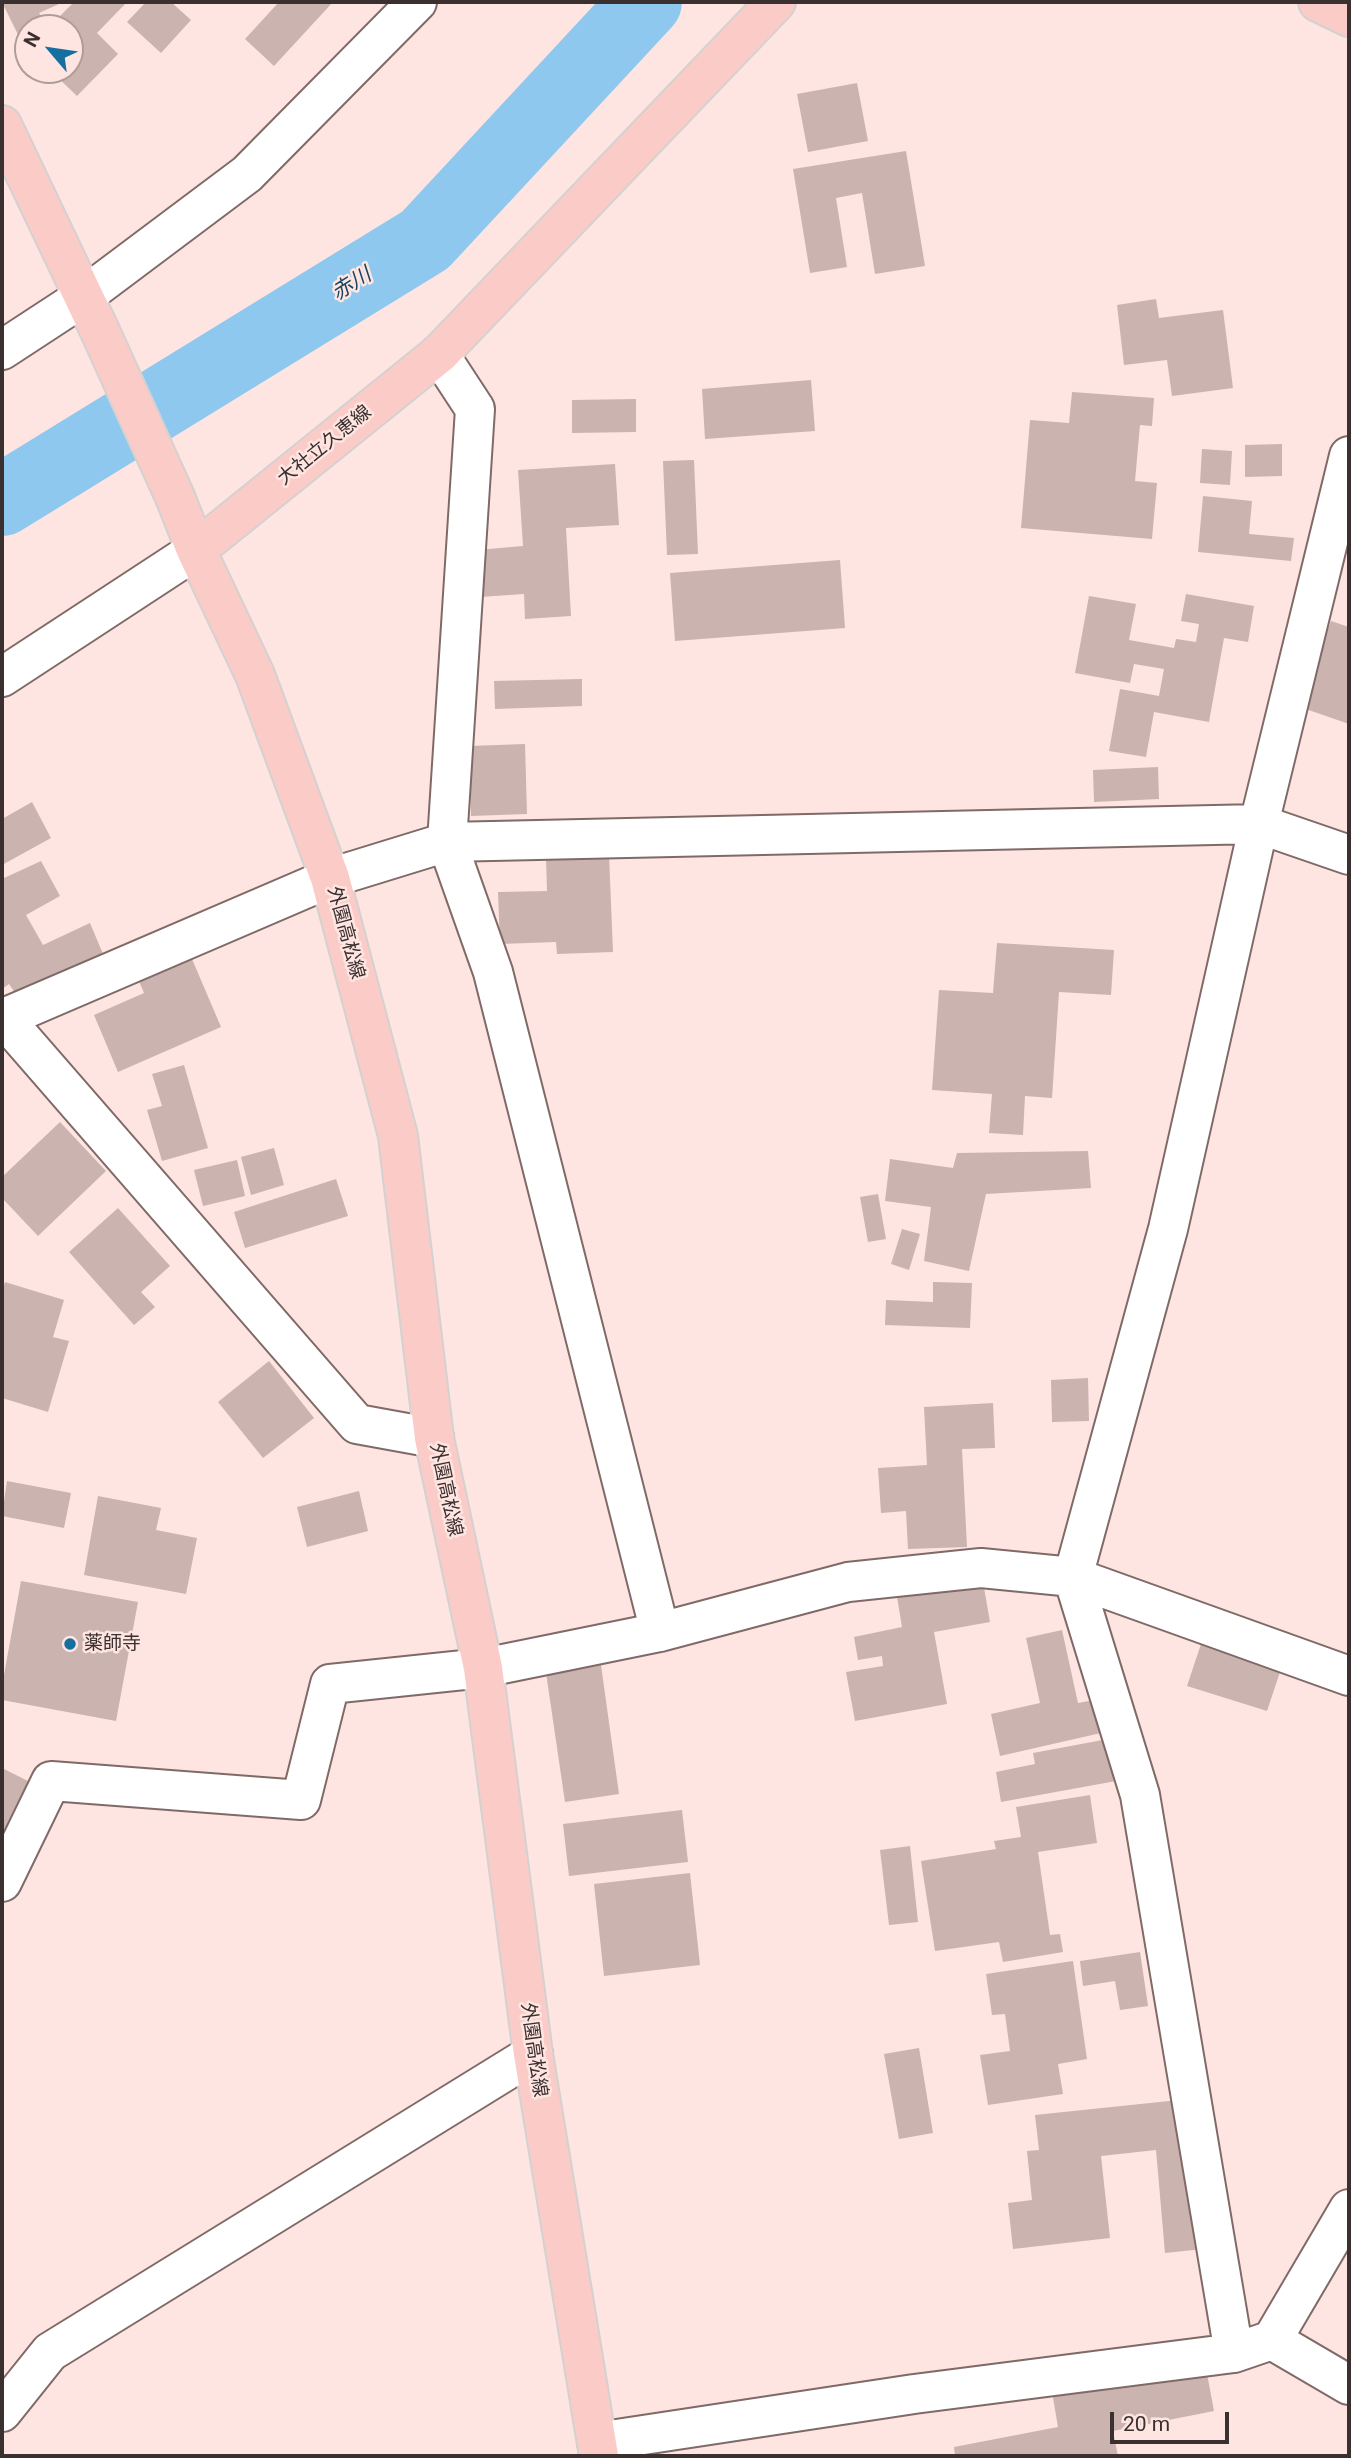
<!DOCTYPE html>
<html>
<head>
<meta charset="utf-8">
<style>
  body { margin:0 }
  #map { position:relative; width:1351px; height:2458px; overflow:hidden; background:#fee5e1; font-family:Roboto,sans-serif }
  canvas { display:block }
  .frame { position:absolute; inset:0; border:4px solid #3a302f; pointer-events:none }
  .north { position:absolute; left:14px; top:14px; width:70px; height:70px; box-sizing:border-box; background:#fee5e1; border:2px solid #b09d9a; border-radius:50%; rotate:299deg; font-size:19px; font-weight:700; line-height:28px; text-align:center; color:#3a302f }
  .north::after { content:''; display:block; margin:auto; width:24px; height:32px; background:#16709f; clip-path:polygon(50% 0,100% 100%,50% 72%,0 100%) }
  .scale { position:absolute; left:1110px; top:2412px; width:119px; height:32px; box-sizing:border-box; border:4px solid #3a302f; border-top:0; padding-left:9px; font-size:21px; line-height:24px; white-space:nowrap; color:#3a302f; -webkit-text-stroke:5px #fee5e1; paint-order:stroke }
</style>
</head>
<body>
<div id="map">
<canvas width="1351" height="2458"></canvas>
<div class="frame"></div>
<div class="north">N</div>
<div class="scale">20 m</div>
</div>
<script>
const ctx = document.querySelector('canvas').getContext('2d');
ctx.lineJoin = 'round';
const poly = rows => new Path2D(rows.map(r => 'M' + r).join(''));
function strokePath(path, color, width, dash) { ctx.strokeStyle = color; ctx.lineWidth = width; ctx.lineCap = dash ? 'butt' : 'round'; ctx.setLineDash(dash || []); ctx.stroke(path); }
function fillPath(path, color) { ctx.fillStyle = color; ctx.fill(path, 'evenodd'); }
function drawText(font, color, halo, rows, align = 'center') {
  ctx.font = font + ' Roboto,"Noto Sans JP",sans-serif'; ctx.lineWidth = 5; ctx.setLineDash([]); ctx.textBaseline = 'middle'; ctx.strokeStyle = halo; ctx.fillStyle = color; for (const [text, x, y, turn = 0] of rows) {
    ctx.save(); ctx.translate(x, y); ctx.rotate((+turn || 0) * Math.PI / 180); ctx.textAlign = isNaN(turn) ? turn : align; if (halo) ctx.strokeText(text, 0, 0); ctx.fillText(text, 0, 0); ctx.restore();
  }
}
strokePath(poly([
  [2,500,425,240,646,2]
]), '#8ec8ef', 72);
fillPath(poly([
  [2,2,58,2,59,4,39,13,47,28,28,28,28,43,23,45],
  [74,2,127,2,97,33,118,54,77,96,50,70,70,70,70,28,62,28,63,26,56,20],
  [146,2,171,2,191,20,161,53,127,22],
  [279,2,333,2,274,66,245,39],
  [857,83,868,141,808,152,797,94],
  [906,151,925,266,875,274,862,193,836,198,847,267,810,273,793,169],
  [1156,299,1159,318,1223,310,1233,388,1172,396,1167,360,1124,365,1117,305],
  [811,380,815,431,705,439,702,389],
  [1072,392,1154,398,1152,426,1140,425,1135,481,1157,483,1152,539,1021,528,1030,420,1069,423],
  [636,399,636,432,572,433,572,400],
  [1282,444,1282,476,1245,477,1245,445],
  [1202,449,1232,451,1230,485,1200,483],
  [694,460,698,554,667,555,663,461],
  [615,464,619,525,566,528,571,616,525,619,524,594,480,597,477,550,523,546,518,470],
  [1203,496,1252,501,1249,534,1294,538,1291,561,1198,552],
  [840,560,845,628,675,641,670,573],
  [1186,594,1254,606,1248,642,1224,638,1209,722,1154,712,1146,757,1109,751,1120,689,1159,696,1164,669,1134,664,1130,683,1075,673,1089,596,1136,604,1129,640,1174,648,1176,639,1196,642,1199,624,1181,621],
  [1331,621,1349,627,1349,724,1300,707],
  [582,679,582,706,495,709,494,681],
  [525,744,527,814,471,816,469,746],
  [1158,767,1159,799,1094,802,1093,770],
  [32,802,51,838,2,865,2,819],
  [609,854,613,952,557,954,556,942,500,944,498,892,547,891,546,857],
  [41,861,60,896,26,915,43,945,90,923,106,961,18,997,9,984,2,989,2,879],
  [997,943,1114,950,1111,995,1059,992,1052,1098,1025,1096,1023,1135,989,1133,992,1094,932,1090,939,990,993,993],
  [192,959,221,1027,118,1072,94,1015,144,993,139,981],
  [184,1065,208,1148,162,1161,147,1110,162,1106,152,1074],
  [60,1122,106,1171,38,1236,2,1198,2,1177],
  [274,1148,284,1185,251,1195,241,1157],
  [1088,1151,1091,1188,986,1194,969,1271,924,1261,931,1207,885,1201,890,1159,953,1168,957,1153],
  [237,1160,245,1196,203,1206,194,1170],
  [336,1179,348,1216,245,1248,234,1212],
  [878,1194,886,1239,868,1242,860,1197],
  [118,1208,170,1266,141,1292,155,1307,134,1325,69,1252],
  [902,1229,920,1234,909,1270,891,1264],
  [5,1282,64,1300,53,1337,69,1341,48,1412,2,1398,2,1292],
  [933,1282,972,1283,970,1328,885,1325,886,1300,933,1302],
  [269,1361,314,1418,263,1458,218,1402],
  [1088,1378,1089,1421,1052,1422,1051,1380],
  [993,1403,995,1448,962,1449,967,1547,908,1549,906,1511,881,1513,878,1468,927,1465,924,1407],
  [7,1481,71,1493,64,1528,2,1516],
  [359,1491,368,1531,307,1547,297,1507],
  [98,1496,161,1508,156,1530,197,1538,186,1594,84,1575],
  [982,1576,990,1622,934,1632,947,1704,855,1721,846,1672,883,1666,882,1656,858,1660,854,1637,902,1627,896,1591],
  [21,1581,138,1602,116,1721,2,1700,2,1686],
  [1062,1630,1078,1703,1094,1700,1101,1733,1000,1756,991,1714,1040,1703,1026,1638],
  [1202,1641,1282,1666,1267,1711,1187,1686],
  [600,1658,619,1794,565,1802,545,1666],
  [1108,1739,1116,1781,1001,1802,996,1772,1035,1764,1033,1753],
  [2,1768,36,1785,2,1857],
  [1090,1795,1097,1843,1038,1852,1050,1935,1060,1934,1063,1952,1003,1962,999,1942,935,1951,921,1861,996,1849,994,1841,1021,1837,1016,1807],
  [682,1810,688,1862,569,1876,563,1824],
  [910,1846,918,1922,889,1925,880,1850],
  [690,1873,700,1965,604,1976,594,1884],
  [1140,1952,1148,2006,1120,2010,1115,1981,1083,1986,1080,1961],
  [1073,1961,1087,2059,1058,2064,1063,2094,988,2105,980,2055,1010,2051,1005,2014,992,2015,986,1974],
  [919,2048,933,2133,899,2139,884,2054],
  [1198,2098,1213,2248,1165,2253,1156,2150,1101,2156,1110,2238,1013,2249,1008,2203,1032,2200,1027,2151,1039,2150,1035,2115],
  [1205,2363,1214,2411,1113,2431,1118,2456,955,2456,954,2447,1058,2427,1052,2392]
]), '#cbb3b0');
const minor = poly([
  [2,350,83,297,247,174,417,2],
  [439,354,475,409,447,842,493,972,660,1632],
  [2,677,196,550],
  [2,1016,357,1424,434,1438],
  [4,1018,330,878,447,842,1259,824,1349,855],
  [2,1882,51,1781,301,1800,330,1684,483,1668,660,1632,848,1582,981,1568,1073,1577,1349,1676],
  [1272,2340,1349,2385],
  [1234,2353,1140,1795,1073,1577,1168,1229,1259,824,1349,456],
  [2,2412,50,2352,533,2054],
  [597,2442,914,2394,1234,2353,1272,2340,1349,2209]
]);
const major = poly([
  [1318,2,1349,17],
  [2,125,99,329,175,497,196,550,255,675,330,878,398,1136,434,1438,483,1668,533,2054,599,2456],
  [196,550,439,354,776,2]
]);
strokePath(minor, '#7f6a67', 42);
strokePath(major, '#d4d1d1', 42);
strokePath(minor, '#fff', 38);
strokePath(major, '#fbccc7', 38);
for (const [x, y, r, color] of [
  [70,1644,7,"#16709f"]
]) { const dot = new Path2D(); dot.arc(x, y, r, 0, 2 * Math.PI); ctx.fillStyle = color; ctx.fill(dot); strokePath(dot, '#fee5e1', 2.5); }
drawText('19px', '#3a302f', '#fee5e1', [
  ["大社立久恵線",325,446,-39],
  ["外園高松線",345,933,75],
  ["外園高松線",445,1490,78],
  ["外園高松線",533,2050,82]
]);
drawText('19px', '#3a302f', '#fee5e1', [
  ["薬師寺",84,1644]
], 'left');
drawText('italic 21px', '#184560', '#fee5e1', [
  ["赤川",352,285,-32]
]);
</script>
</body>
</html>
